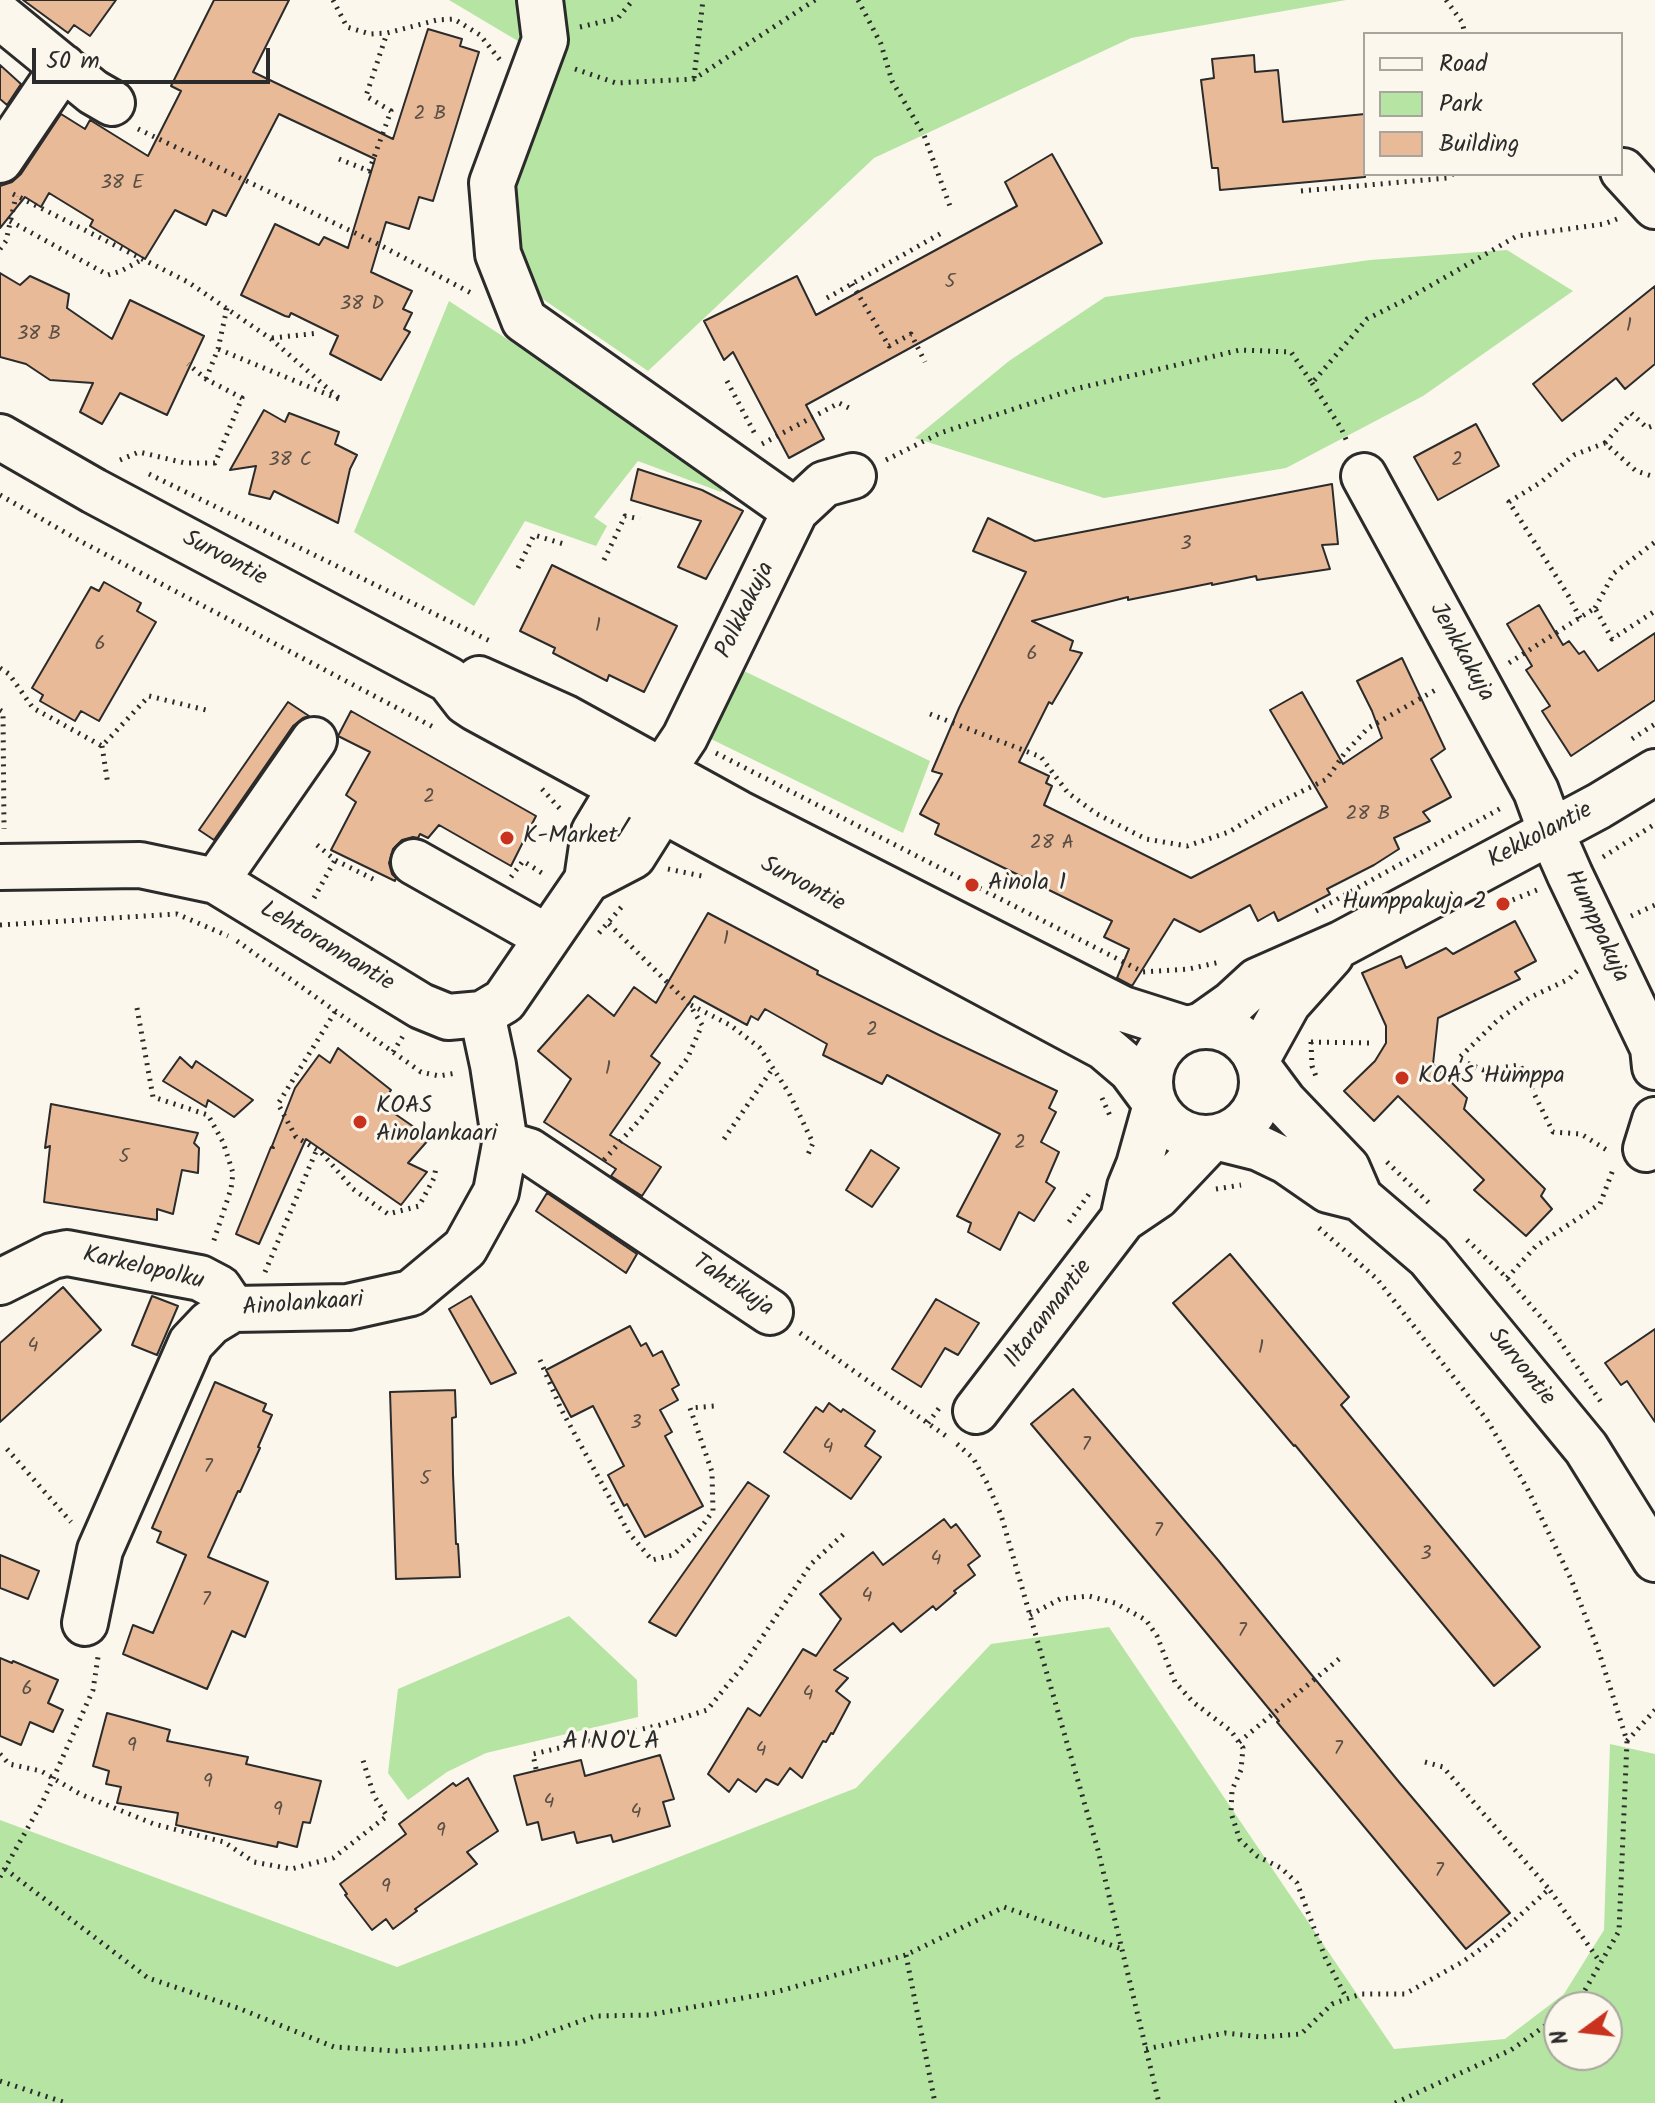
<!DOCTYPE html>
<html>
<head>
<meta charset="utf-8">
<style>
  body { margin:0 }
  #map { position:relative; width:1655px; height:2103px; overflow:hidden; background:#fbf7ec; font-family:Kalam,sans-serif }
  canvas { display:block }
  .legend { position:absolute; left:1363px; top:32px; width:260px; height:144px; box-sizing:border-box; background:#fbf7ec; border:2px solid #a8a59f; margin:0; padding:10px 14px; list-style:none; font-size:24px; color:#2b2b2b }
  .legend li { display:flex; align-items:center; gap:16px; height:40px }
  .legend b { width:40px; border:2px solid #a8a59f }
  .north { position:absolute; left:1543px; top:1991px; width:80px; height:80px; box-sizing:border-box; background:#fbf7ec; border:2px solid #a8a59f; border-radius:50%; rotate:255deg; font-size:22px; font-weight:700; line-height:32px; text-align:center; color:#2b2b2b }
  .north::after { content:''; display:block; margin:auto; width:28px; height:36px; background:#c8321e; clip-path:polygon(50% 0,100% 100%,50% 72%,0 100%) }
  .scale { position:absolute; left:32px; top:48px; width:238px; height:36px; box-sizing:border-box; border:4px solid #2b2b2b; border-top:0; padding-left:10px; font-size:24px; line-height:28px; white-space:nowrap; color:#2b2b2b; -webkit-text-stroke:6px #fbf7ec; paint-order:stroke }
</style>
</head>
<body>
<div id="map">
<canvas width="1655" height="2103"></canvas>
<ul class="legend">
<li><b style="height:10px;background:#fbf7ec"></b>Road</li>
<li><b style="height:22px;background:#b5e4a3"></b>Park</li>
<li><b style="height:22px;background:#e8ba98"></b>Building</li>
</ul>
<div class="north">N</div>
<div class="scale">50 m</div>
</div>
<script>
const ctx = document.querySelector('canvas').getContext('2d');
ctx.lineJoin = 'round';
function fillPath(path, color) { ctx.fillStyle = color; ctx.fill(path, 'evenodd'); }
const poly = rows => new Path2D(rows.map(r => 'M' + r).join(''));
function strokePath(path, color, width, dash) { ctx.strokeStyle = color; ctx.lineWidth = width; ctx.lineCap = dash ? 'butt' : 'round'; ctx.setLineDash(dash || []); ctx.stroke(path); }
function drawText(font, color, halo, rows, align = 'center') {
  ctx.font = font + ' Kalam,sans-serif'; ctx.lineWidth = 6; ctx.setLineDash([]); ctx.textBaseline = 'middle'; ctx.strokeStyle = halo; ctx.fillStyle = color; for (const [text, x, y, turn = 0] of rows) {
    ctx.save(); ctx.translate(x, y); ctx.rotate((+turn || 0) * Math.PI / 180); ctx.textAlign = isNaN(turn) ? turn : align; if (halo) ctx.strokeText(text, 0, 0); ctx.fillText(text, 0, 0); ctx.restore();
  }
}
fillPath(poly([
  [449,0,1346,0,1131,38,874,158,648,371,477,254,533,50],
  [1507,250,1573,291,1423,396,1286,468,1104,498,915,438,1009,361,1105,297,1370,260],
  [449,301,730,485,721,492,638,461,594,517,607,526,596,546,525,521,474,606,354,532],
  [742,670,930,761,903,833,707,737],
  [569,1616,637,1680,638,1717,486,1753,447,1772,408,1800,388,1773,398,1689],
  [1109,1627,1394,2049,1505,2039,1564,1994,1604,1930,1610,1744,1655,1754,1655,2103,0,2103,0,1820,397,1967,856,1788,991,1644],
  [1559,2007,1607,2007,1607,2055,1559,2055]
]), '#b5e4a3');
const building = poly([
  [23,0,116,0,90,36,74,25,68,33,23,0],
  [214,0,289,0,253,72,393,139,428,29,462,39,460,46,479,52,433,201,419,197,409,229,386,222,371,272,412,291,403,309,412,313,404,329,410,332,381,380,330,354,338,336,291,313,289,317,285,316,241,295,275,224,319,245,324,237,348,248,375,159,279,114,226,216,213,210,206,225,175,210,145,259,90,226,93,220,49,193,41,207,25,197,0,228,0,186,12,182,21,174,61,114,85,129,90,120,148,156,181,91,171,86,214,0],
  [1254,55,1255,72,1278,70,1283,122,1365,114,1365,177,1220,190,1218,168,1212,168,1201,80,1214,78,1212,59,1254,55],
  [0,65,21,84,7,105,0,99,0,65],
  [1052,154,1102,243,806,405,824,439,789,458,733,352,724,360,704,321,797,276,816,315,1017,206,1005,182,1052,154],
  [0,273,20,285,30,276,69,294,67,308,112,339,130,300,204,336,167,415,120,393,102,424,80,412,93,383,50,380,26,364,0,357,0,273],
  [1655,286,1655,364,1625,389,1616,378,1562,421,1533,384,1655,286],
  [264,410,285,422,289,413,339,432,335,444,357,455,350,469,338,523,274,491,270,499,249,494,256,466,230,470,264,410],
  [1476,424,1499,466,1438,500,1414,457,1476,424],
  [638,469,702,490,743,511,706,579,678,567,701,521,631,500,638,469],
  [1332,484,1338,544,1322,545,1330,569,1257,580,1256,576,1212,585,1212,583,1128,600,1128,597,1032,621,1073,641,1070,650,1082,653,1052,704,1049,702,1019,762,1049,776,1046,783,1052,786,1044,805,1191,878,1327,807,1270,710,1302,692,1343,764,1382,738,1372,711,1357,681,1402,658,1445,749,1431,759,1451,797,1423,812,1430,821,1394,838,1399,849,1374,865,1327,889,1330,894,1278,921,1274,912,1258,921,1250,905,1200,932,1174,919,1132,986,1117,978,1129,949,1104,937,1112,921,935,834,939,824,920,814,942,774,932,771,959,708,1026,572,973,551,988,518,1035,541,1332,484],
  [552,565,677,626,644,692,609,675,607,681,553,653,555,648,520,631,552,565],
  [104,582,141,603,137,611,156,622,99,721,81,711,75,721,40,701,43,695,32,688,91,587,99,591,104,582],
  [1539,605,1563,645,1569,641,1579,654,1584,651,1598,671,1655,633,1655,700,1571,756,1542,711,1550,706,1526,670,1532,666,1507,624,1539,605],
  [288,702,309,716,303,718,293,726,214,840,199,830,288,702],
  [351,711,536,816,511,866,439,825,428,838,420,834,418,838,413,837,402,840,393,849,389,863,392,874,396,878,395,881,331,850,356,802,346,795,370,752,338,736,351,711],
  [708,913,818,971,817,974,939,1035,1057,1091,1049,1108,1056,1112,1041,1142,1059,1152,1046,1182,1055,1188,1034,1221,1019,1212,1000,1250,968,1232,971,1223,957,1216,1000,1134,887,1075,882,1084,823,1055,827,1044,765,1009,758,1020,751,1016,747,1025,694,996,651,1056,660,1063,610,1135,661,1167,642,1196,611,1176,616,1169,544,1122,571,1079,538,1051,588,995,614,1016,634,987,656,1003,708,913],
  [1515,921,1536,961,1515,972,1520,979,1438,1018,1433,1064,1467,1098,1464,1109,1545,1189,1541,1196,1552,1209,1526,1236,1474,1190,1484,1180,1398,1096,1374,1121,1344,1091,1375,1061,1386,1043,1386,1026,1362,973,1401,956,1406,968,1446,948,1453,954,1515,921],
  [338,1048,391,1090,382,1105,430,1138,408,1163,427,1172,401,1205,306,1139,259,1244,236,1234,271,1147,274,1148,272,1146,295,1088,319,1055,330,1063,338,1048],
  [180,1057,192,1068,196,1061,253,1100,234,1117,208,1100,206,1107,163,1081,180,1057],
  [51,1104,198,1133,194,1143,199,1148,198,1173,182,1170,173,1214,157,1209,157,1220,44,1202,50,1146,45,1148,51,1104],
  [871,1150,899,1168,872,1207,846,1190,871,1150],
  [547,1193,637,1254,626,1273,536,1211,547,1193],
  [1230,1254,1349,1397,1341,1405,1540,1647,1494,1686,1295,1445,1294,1446,1173,1303,1230,1254],
  [63,1287,101,1330,0,1422,0,1343,63,1287],
  [152,1296,178,1306,157,1355,132,1345,152,1296],
  [471,1296,516,1373,491,1384,449,1309,471,1296],
  [936,1299,979,1323,958,1355,945,1348,921,1387,892,1369,936,1299],
  [630,1326,641,1346,646,1343,653,1356,662,1351,679,1385,672,1389,678,1400,660,1410,672,1432,665,1436,703,1506,645,1537,627,1504,624,1506,608,1475,624,1466,593,1406,571,1417,546,1370,630,1326],
  [1655,1329,1655,1422,1627,1381,1621,1385,1605,1363,1655,1329],
  [215,1382,266,1404,263,1411,272,1415,258,1447,260,1448,240,1492,238,1491,208,1557,268,1582,245,1637,232,1631,207,1689,123,1654,133,1625,153,1633,186,1555,157,1542,161,1532,152,1528,215,1382],
  [1073,1389,1218,1560,1399,1782,1510,1913,1466,1949,1277,1722,1279,1721,1175,1595,1031,1424,1073,1389],
  [455,1390,456,1417,452,1418,453,1474,456,1544,458,1544,460,1577,396,1579,390,1392,455,1390],
  [829,1403,841,1412,843,1409,875,1431,865,1446,881,1457,851,1499,784,1452,816,1407,823,1412,829,1403],
  [748,1482,769,1496,676,1636,649,1622,748,1482],
  [944,1519,951,1528,956,1524,980,1556,968,1565,975,1575,954,1591,956,1593,936,1610,933,1606,901,1632,893,1623,834,1670,848,1678,836,1691,850,1702,833,1734,831,1733,826,1742,823,1741,802,1778,790,1768,778,1785,766,1779,756,1792,738,1779,729,1792,708,1774,748,1708,760,1716,803,1649,816,1656,841,1619,820,1594,873,1552,883,1565,944,1519],
  [0,1555,39,1571,28,1599,0,1588,0,1555],
  [0,1658,12,1663,13,1661,58,1680,48,1703,63,1710,53,1732,30,1722,21,1745,0,1736,0,1658],
  [107,1713,170,1730,167,1741,248,1757,246,1764,321,1781,310,1823,303,1822,297,1847,278,1842,277,1847,176,1825,178,1813,117,1803,121,1787,106,1784,109,1771,93,1766,107,1713],
  [660,1755,674,1799,663,1802,670,1826,613,1842,611,1835,577,1843,574,1832,542,1840,538,1822,527,1825,514,1776,581,1760,585,1776,660,1755],
  [468,1778,498,1831,467,1852,477,1864,415,1909,417,1911,393,1929,386,1919,372,1930,345,1895,347,1894,340,1884,406,1834,399,1824,453,1783,456,1786,468,1778]
]);
fillPath(building, '#e8ba98');
strokePath(building, '#2b2b2b', 2);
const minor = poly([
  [540,0,545,40,492,183,498,254,524,320,795,511],
  [0,16,93,92,112,103],
  [0,160,63,67],
  [1623,171,1655,206],
  [1364,476,1536,791,1551,832,1570,875,1653,1048,1655,1067],
  [663,770,685,737,795,511,824,484,853,476],
  [414,862,547,937],
  [0,867,140,865,216,881,421,1006,448,1017,482,1014,504,1001,587,880,633,856,662,810,663,773],
  [587,880,594,832,621,787,657,773],
  [216,881,314,740],
  [1201,1026,1232,1004,1257,981,1341,944,1599,806,1655,772],
  [1257,1059,1288,1003,1331,955],
  [505,1144,529,1151,770,1312],
  [1646,1149,1655,1120],
  [1123,1219,1130,1187,1139,1165,1155,1108],
  [0,1282,52,1256,67,1253,200,1278,219,1288,233,1309],
  [976,1411,1123,1219,1157,1196,1211,1139],
  [85,1623,100,1550,191,1343,210,1323,233,1309,348,1307,411,1293,465,1248,496,1192,505,1144,493,1065,482,1014]
]);
const major = poly([
  [0,437,94,491,449,680,466,702,475,708,725,844,1104,1047,1131,1070,1151,1097],
  [479,679,564,717,738,813,1123,1009,1186,1029],
  '1150 1082a56 56 0 1 1 112 0a56 56 0 1 1-112 0Z',
  [1261,1071,1284,1102,1347,1168,1360,1198],
  [1219,1138,1259,1148,1286,1161,1328,1190,1360,1198,1429,1257,1586,1448,1655,1559]
]);
strokePath(minor, '#2b2b2b', 50);
strokePath(major, '#2b2b2b', 50);
strokePath(poly([
  [333,0,347,27,370,34,387,33,437,20,454,19,480,35,500,60],
  [858,0,881,44,892,81,924,135,951,209],
  [1446,0,1462,22,1465,34],
  [580,27,618,18,633,0],
  [575,69,616,83,694,79,815,0],
  [694,78,703,0],
  [138,129,376,243,473,294],
  [339,159,369,171,391,111,366,96,387,33],
  [1301,191,1447,178,1453,174],
  [13,194,188,282,271,339,341,400,218,349],
  [10,221,108,275,121,271,143,259],
  [0,249,6,241,16,196],
  [852,284,889,346,911,334,925,362],
  [827,298,945,231],
  [272,338,319,333],
  [206,379,218,349,227,308],
  [727,381,756,436],
  [1312,383,1341,428,1348,444],
  [1605,443,1631,413,1647,428,1655,425],
  [762,444,839,403,853,410],
  [120,460,139,452,185,463,215,463,242,398,206,379,188,364],
  [886,460,940,433,1075,389,1240,350,1291,352,1312,383,1367,319,1409,298,1517,236,1604,224,1617,219],
  [149,474,492,642],
  [0,495,80,541,437,729],
  [604,560,625,516,640,519],
  [518,568,534,535,567,545],
  [1595,608,1614,573,1655,542],
  [1580,618,1568,595,1509,502,1541,482,1574,455,1605,443,1636,471,1655,477],
  [1509,663,1595,608,1612,639,1655,611],
  [0,668,9,674,33,708,102,746,149,696,210,711],
  [0,710,3,712,4,829],
  [930,714,1041,757,1068,793,1097,814,1146,839,1187,846,1229,832,1266,809,1327,779,1344,754,1368,728,1439,688],
  [1632,739,1655,724],
  [102,746,108,785],
  [716,753,1143,972,1189,969,1220,962],
  [542,789,562,811],
  [317,845,335,860,377,881],
  [1603,857,1655,824],
  [668,869,702,876],
  [511,877,523,861,545,875],
  [314,898,335,860],
  [1498,906,1537,890],
  [1316,911,1503,807],
  [1631,916,1655,905],
  [0,925,177,914,228,936],
  [599,933,624,904],
  [237,941,421,1072,439,1076,456,1073],
  [1577,971,1569,979,1529,998,1499,1019,1458,1059,1483,1070,1520,1065,1553,1132,1581,1134,1610,1152],
  [691,1005,730,1025,760,1048,789,1093,813,1143,806,1159],
  [137,1008,153,1097,208,1115,223,1142,233,1173,231,1189,213,1243],
  [335,1012,278,1104,296,1137,321,1152,353,1189,388,1214,419,1206,434,1178,436,1168],
  [1311,1042,1312,1066,1317,1079],
  [1311,1042,1370,1043],
  [393,1052,403,1036],
  [1102,1098,1111,1118],
  [724,1139,773,1068],
  [604,1160,642,1117,687,1059,702,1025,690,1005,608,923],
  [1387,1162,1431,1205],
  [1216,1189,1241,1185],
  [1069,1222,1089,1194],
  [1319,1228,1377,1279,1487,1420,1527,1488,1571,1579,1598,1649,1627,1741,1619,1931,1577,2004,1572,2007],
  [1467,1240,1507,1278,1553,1331,1603,1405],
  [265,1272,317,1149],
  [1507,1278,1536,1246,1600,1204,1614,1167],
  [800,1333,946,1436],
  [540,1360,561,1409,629,1533,652,1560,673,1555,697,1533,713,1511,712,1472,690,1408,715,1406],
  [928,1423,940,1407],
  [957,1444,973,1458,987,1483,1001,1515,1098,1850,1159,2103],
  [7,1449,71,1522],
  [1030,1615,1060,1599,1089,1596,1115,1603,1146,1620,1157,1636,1175,1682,1193,1702,1231,1731,1243,1748,1241,1770,1232,1790,1231,1813,1240,1840,1257,1856,1281,1868,1297,1883,1325,1957,1347,1999],
  [1627,1741,1655,1710],
  [1239,1742,1339,1659],
  [0,1754,9,1764,41,1771,80,1794,154,1824,224,1842,254,1862,291,1869,333,1858,387,1816,374,1796,362,1757],
  [1425,1762,1443,1767,1549,1889],
  [536,1769,533,1754,660,1725,707,1710,743,1666,811,1564,847,1531],
  [5,1869,148,1978,238,2008,334,2047,397,2051,519,2043,595,2016,649,2015,776,1992,906,1955,1004,1907,1122,1949],
  [0,1877,43,1801,93,1690,98,1657],
  [906,1955,935,2103],
  [1146,2049,1225,2033,1261,2037,1301,2034,1332,2004,1361,1994,1405,1994,1464,1961,1493,1940,1549,1889,1600,1962],
  [0,2081,66,2103],
  [1395,2103,1511,2050,1559,2016]
]), '#2b2b2b', 5, [2, 6]);
strokePath(minor, '#fbf7ec', 44);
strokePath(major, '#fbf7ec', 44);
for (const [x, y, r, color] of [
  [507,838,8,"#c8321e"],
  [972,885,8,"#c8321e"],
  [1503,904,8,"#c8321e"],
  [1402,1078,8,"#c8321e"],
  [360,1122,8,"#c8321e"]
]) { const dot = new Path2D(); dot.arc(x, y, r, 0, 2 * Math.PI); ctx.fillStyle = color; ctx.fill(dot); strokePath(dot, '#fbf7ec', 3); }
drawText('20px', '#5a4f46', null, [
  ["2 B",430,116],
  ["38 E",122,185],
  ["5",950,284],
  ["38 D",362,306],
  ["1",1629,328],
  ["38 B",39,336],
  ["38 C",290,462],
  ["2",1457,462],
  ["3",1186,546],
  ["1",598,628],
  ["6",100,646],
  ["6",1032,656],
  ["2",429,799],
  ["28 B",1368,816],
  ["28 A",1052,845],
  ["1",726,941],
  ["2",872,1032],
  ["1",608,1071],
  ["2",1020,1145],
  ["5",124,1159],
  ["4",33,1348],
  ["1",1261,1350],
  ["3",636,1425],
  ["7",1086,1447],
  ["4",828,1449],
  ["7",208,1469],
  ["5",425,1481],
  ["7",1158,1533],
  ["3",1426,1556],
  ["4",936,1561],
  ["4",867,1598],
  ["7",206,1602],
  ["7",1242,1633],
  ["6",27,1691],
  ["4",808,1696],
  ["9",132,1748],
  ["7",1338,1751],
  ["4",761,1752],
  ["9",208,1784],
  ["4",549,1804],
  ["9",278,1812],
  ["4",636,1814],
  ["9",441,1833],
  ["7",1439,1873],
  ["9",386,1889]
]);
drawText('24px', '#2b2b2b', '#fbf7ec', [
  ["Survontie",224,560,28],
  ["Polkkakuja",747,611,-64],
  ["Jenkkakuja",1460,653,61],
  ["Kekkolantie",1541,837,-28],
  ["Survontie",802,886,28],
  ["Humppakuja",1595,927,65],
  ["Lehtorannantie",326,948,31],
  ["Karkelopolku",143,1270,13],
  ["Tahtikuja",732,1287,34],
  ["Ainolankaari",303,1306,-4],
  ["Iltarannantie",1050,1315,-53],
  ["Survontie",1520,1368,51]
]);
drawText('24px', '#2b2b2b', '#fbf7ec', [
  ["K-Market",523,838],
  ["Ainola 1",988,885],
  ["Humppakuja 2",1487,904,"right"],
  ["KOAS Humppa",1418,1078],
  ["KOAS",376,1108],
  ["Ainolankaari",376,1136]
], 'left');
ctx.letterSpacing = '2px';
drawText('26px', '#2b2b2b', '#fbf7ec', [
  ["AINOLA",612,1744]
]);
ctx.letterSpacing = '0px';
</script>
</body>
</html>
